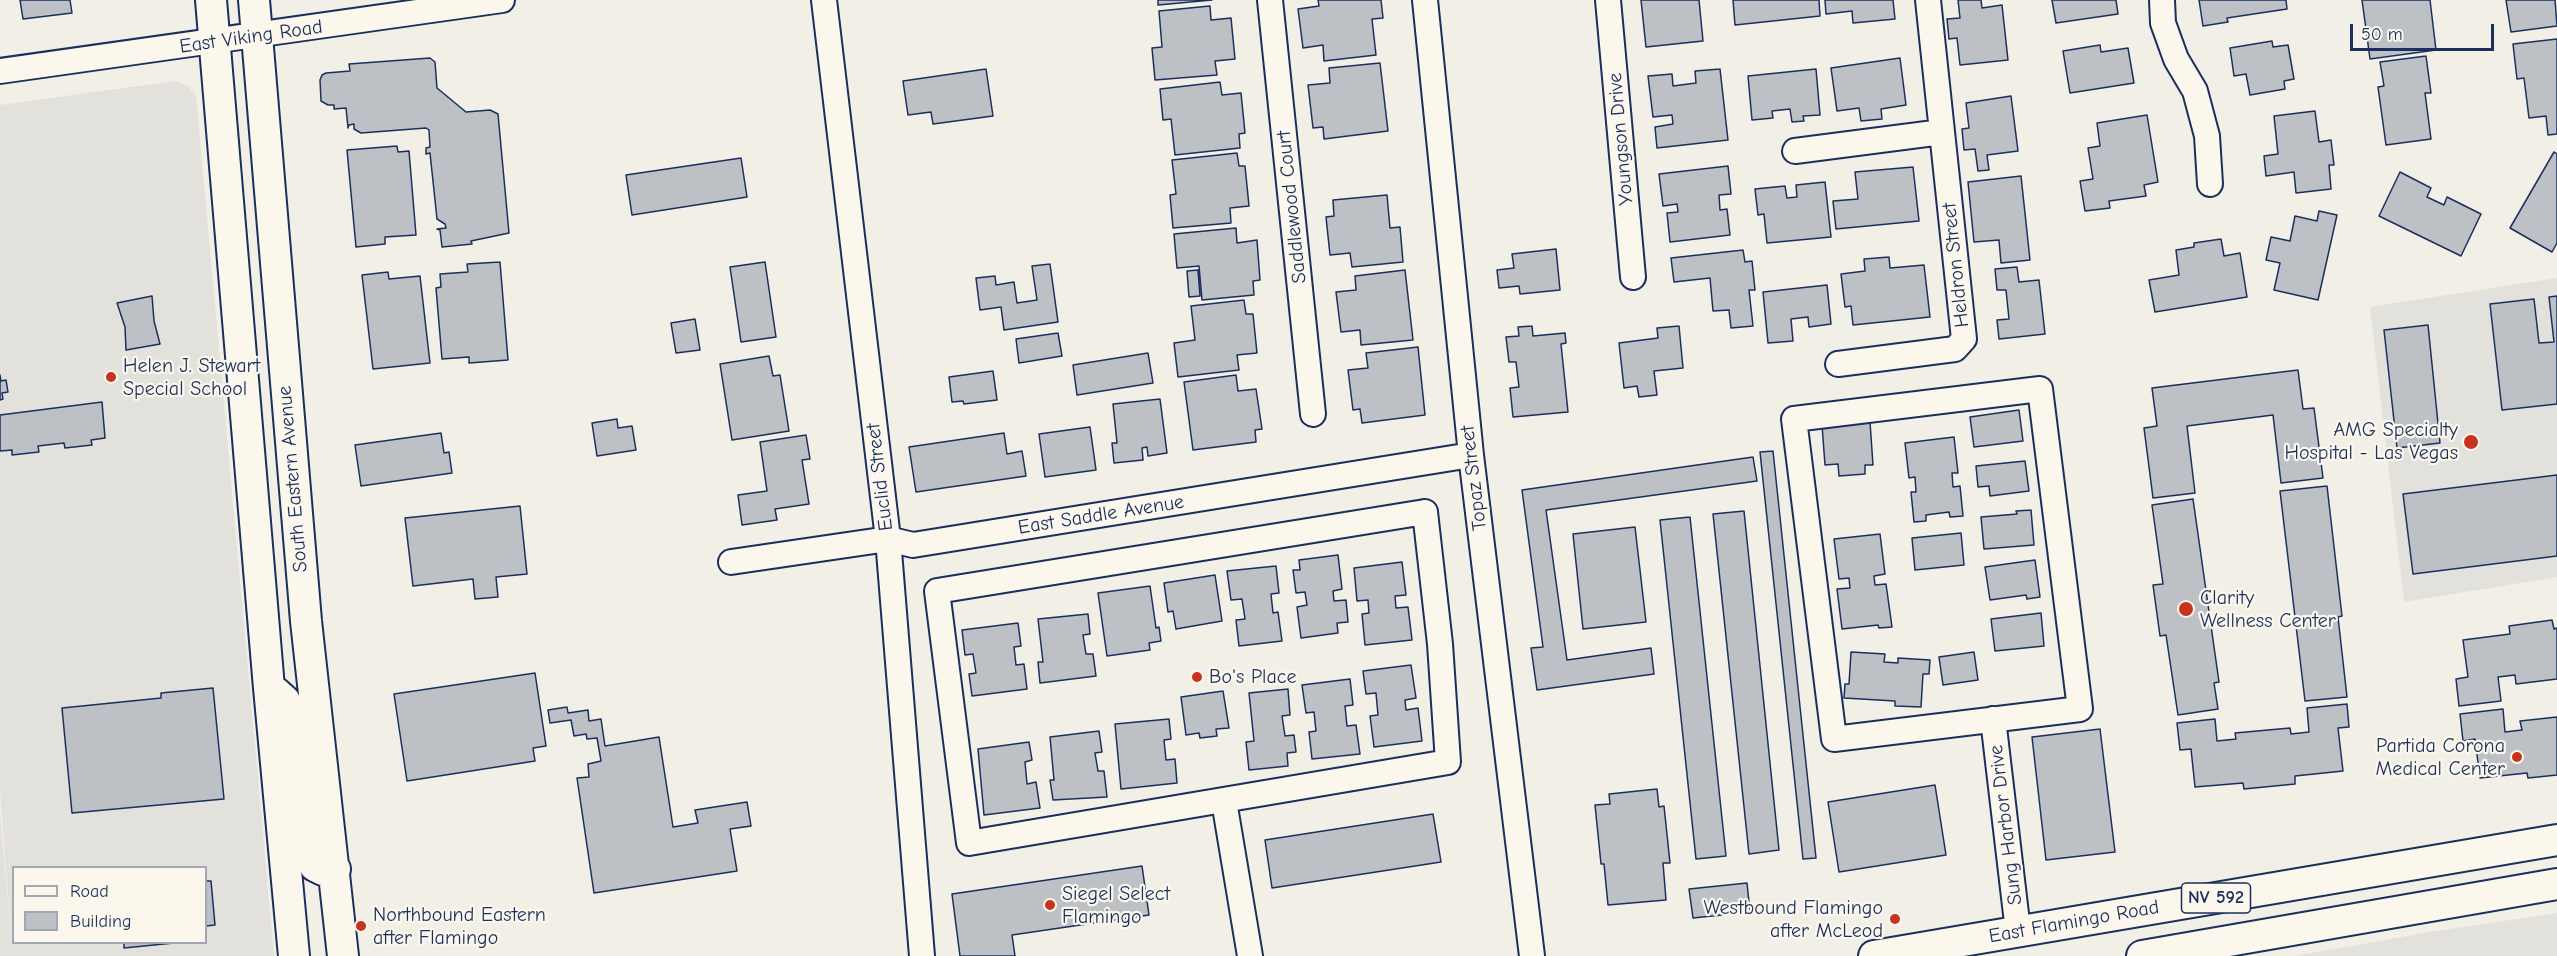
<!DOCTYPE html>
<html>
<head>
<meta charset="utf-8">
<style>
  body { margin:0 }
  #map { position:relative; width:2557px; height:956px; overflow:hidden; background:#f2efe6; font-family:"Comic Neue",sans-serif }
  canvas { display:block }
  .legend { position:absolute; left:12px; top:866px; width:195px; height:78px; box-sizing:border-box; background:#fbf7ec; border:2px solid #a1a7b3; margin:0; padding:8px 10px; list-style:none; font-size:18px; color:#1b2f5e }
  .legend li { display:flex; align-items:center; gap:12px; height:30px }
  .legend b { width:30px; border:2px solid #a1a7b3 }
  .scale { position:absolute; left:2350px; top:24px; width:144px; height:27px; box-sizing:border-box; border:3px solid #1b2f5e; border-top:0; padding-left:8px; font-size:18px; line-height:21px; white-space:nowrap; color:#1b2f5e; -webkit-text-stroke:4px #fbf7ec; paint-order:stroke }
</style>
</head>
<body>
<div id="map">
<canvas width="2557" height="956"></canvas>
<ul class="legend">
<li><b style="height:8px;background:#fbf7ec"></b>Road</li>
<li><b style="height:16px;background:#bdc0c4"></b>Building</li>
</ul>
<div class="scale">50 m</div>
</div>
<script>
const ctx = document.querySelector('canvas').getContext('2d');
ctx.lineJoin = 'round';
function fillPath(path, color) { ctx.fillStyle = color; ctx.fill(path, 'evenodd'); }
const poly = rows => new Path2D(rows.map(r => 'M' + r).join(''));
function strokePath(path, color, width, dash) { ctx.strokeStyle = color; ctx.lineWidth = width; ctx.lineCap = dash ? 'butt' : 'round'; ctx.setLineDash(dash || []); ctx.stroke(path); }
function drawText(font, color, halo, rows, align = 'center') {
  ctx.font = font + ' "Comic Neue",sans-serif'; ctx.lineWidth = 4.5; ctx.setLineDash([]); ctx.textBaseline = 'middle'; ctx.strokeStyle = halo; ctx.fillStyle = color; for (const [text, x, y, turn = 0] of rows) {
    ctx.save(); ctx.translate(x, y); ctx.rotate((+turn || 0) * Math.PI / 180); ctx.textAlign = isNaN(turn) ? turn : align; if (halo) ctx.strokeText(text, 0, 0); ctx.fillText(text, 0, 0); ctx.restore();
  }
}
fillPath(poly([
  [175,81,188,86,196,96,274,956,0,956,0,810,12,946,0,792,0,105],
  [14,868,206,868,206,942,14,942],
  [2557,278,2557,577,2404,602,2370,307],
  [2557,913,2557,956,2295,956,2430,932]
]), '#e2e1dc');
const building = poly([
  [20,0,70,0,72,13,23,19,20,0],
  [1158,0,1212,0,1158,5,1158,0],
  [1318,0,1381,0,1383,18,1372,19,1376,55,1324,61,1323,45,1303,48,1298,9,1319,6,1318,0],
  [1641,0,1699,0,1703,41,1646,47,1641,0],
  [1733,0,1819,0,1820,16,1735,25,1733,0],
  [1825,0,1893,0,1895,19,1853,23,1852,11,1826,14,1825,0],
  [1958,0,1981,0,1982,8,2002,5,2008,60,1960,65,1957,38,1949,39,1947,19,1960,18,1958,0],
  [2052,0,2116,0,2118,14,2056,23,2052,0],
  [2199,0,2286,0,2287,9,2227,18,2228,22,2203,26,2199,0],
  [2362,0,2430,0,2436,50,2370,59,2362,0],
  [2506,0,2555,0,2557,26,2511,32,2506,0],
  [1210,6,1211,20,1231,18,1235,59,1215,61,1217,75,1155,80,1152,48,1162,47,1159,11,1210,6],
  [2557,39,2557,134,2548,135,2546,116,2529,118,2524,78,2517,79,2513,44,2557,39],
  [2272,41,2273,47,2288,45,2294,79,2284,81,2285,89,2250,95,2246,74,2234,76,2230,48,2272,41],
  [2100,45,2101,52,2128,48,2134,83,2070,93,2063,51,2100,45],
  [2426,56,2431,93,2425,93,2431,139,2386,145,2378,87,2384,86,2380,62,2426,56],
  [430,58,435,62,437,88,466,112,490,110,498,114,509,233,471,241,472,244,442,247,440,230,437,229,446,228,445,224,437,219,430,153,426,154,426,148,430,147,429,130,426,128,361,133,354,129,354,124,349,125,348,128,346,108,334,109,334,105,328,105,321,101,320,80,322,75,326,73,350,71,349,64,430,58],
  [1900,58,1906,105,1881,109,1882,119,1861,121,1859,108,1837,111,1831,68,1900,58],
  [1380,63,1388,131,1324,139,1323,127,1313,128,1308,85,1330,83,1329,68,1380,63],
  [986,69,993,116,933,124,931,112,908,115,903,81,986,69],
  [1720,69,1728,140,1657,148,1655,127,1673,124,1672,115,1653,117,1648,76,1672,74,1673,86,1696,83,1695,71,1720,69],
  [1816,69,1820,115,1803,116,1804,121,1792,122,1790,109,1772,111,1773,118,1752,120,1748,76,1816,69],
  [1220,82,1222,95,1241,93,1245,133,1239,134,1240,148,1175,155,1171,119,1163,120,1160,89,1220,82],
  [2011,96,2018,151,1987,155,1989,170,1978,171,1975,149,1964,150,1962,129,1969,128,1966,103,2011,96],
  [2315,111,2319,142,2331,140,2334,165,2329,165,2331,189,2296,193,2294,172,2266,176,2264,156,2278,154,2274,116,2315,111],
  [2147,115,2158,182,2144,185,2146,196,2109,201,2110,208,2085,211,2080,181,2093,179,2088,148,2100,146,2097,123,2147,115],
  [397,146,398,152,409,151,416,235,385,237,385,244,356,247,347,150,397,146],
  [2554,152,2557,154,2557,243,2552,252,2510,228,2554,152],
  [1237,153,1239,166,1245,166,1249,206,1230,208,1231,223,1173,228,1170,195,1176,194,1172,160,1237,153],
  [741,158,747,197,632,215,626,175,741,158],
  [1728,166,1731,194,1719,195,1720,210,1727,209,1730,235,1670,242,1667,213,1678,212,1677,204,1663,206,1659,174,1728,166],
  [1913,167,1919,221,1836,229,1833,201,1858,199,1855,172,1913,167],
  [2400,172,2431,188,2427,197,2444,205,2447,197,2481,214,2461,256,2379,216,2400,172],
  [2021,176,2030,260,2001,263,1999,240,1974,242,1968,182,2021,176],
  [1825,182,1831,237,1767,243,1764,214,1758,215,1755,189,1785,186,1787,198,1797,197,1796,185,1825,182],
  [1387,195,1390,228,1400,227,1403,262,1352,267,1350,253,1330,255,1326,217,1334,216,1333,200,1387,195],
  [2319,211,2337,215,2318,300,2274,290,2280,263,2266,260,2271,237,2290,241,2295,216,2317,221,2319,211],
  [1236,228,1237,243,1257,240,1260,280,1253,281,1254,295,1202,300,1199,266,1177,268,1174,234,1236,228],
  [2221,239,2224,256,2240,253,2247,297,2155,312,2149,280,2179,275,2176,250,2194,247,2194,243,2221,239],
  [1556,249,1560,290,1520,294,1519,286,1499,288,1497,270,1514,268,1512,254,1556,249],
  [1743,250,1745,262,1752,261,1755,290,1749,290,1753,326,1731,328,1729,310,1713,311,1710,278,1674,282,1671,258,1743,250],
  [1889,257,1890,268,1924,265,1930,317,1853,325,1851,306,1845,307,1841,274,1865,271,1864,259,1889,257],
  [500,262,508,360,469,363,469,357,442,359,436,288,441,287,440,274,468,272,467,264,500,262],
  [765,262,776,337,741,342,730,267,765,262],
  [1050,264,1058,322,1004,330,1001,307,980,310,976,278,995,276,996,285,1014,282,1017,303,1037,300,1032,266,1050,264],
  [2017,267,2019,282,2039,280,2045,334,1999,339,1997,320,2009,319,2006,290,1997,290,1995,269,2017,267],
  [1198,270,1200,296,1189,297,1187,271,1198,270],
  [1405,270,1413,340,1361,345,1360,330,1341,332,1336,292,1356,290,1355,276,1405,270],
  [388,272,389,279,420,276,430,363,373,369,362,275,388,272],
  [1827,285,1831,324,1809,327,1808,317,1791,319,1793,341,1768,343,1763,292,1827,285],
  [152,296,154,321,160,344,126,350,125,327,117,303,152,296],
  [2557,296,2557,404,2502,410,2490,304,2534,299,2539,343,2554,342,2549,297,2557,296],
  [1244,300,1246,314,1253,314,1257,353,1237,355,1239,370,1178,377,1174,343,1195,340,1191,306,1244,300],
  [695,319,700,350,676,353,671,323,695,319],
  [2428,325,2440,443,2397,448,2384,330,2428,325],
  [1532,326,1533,336,1565,333,1566,343,1561,344,1568,412,1513,417,1510,388,1519,387,1516,362,1509,362,1506,337,1519,336,1518,327,1532,326],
  [1679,326,1683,368,1654,371,1657,395,1639,397,1637,386,1624,388,1619,343,1658,338,1657,328,1679,326],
  [1058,333,1062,356,1019,363,1016,339,1058,333],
  [1418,347,1425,415,1362,423,1360,409,1353,410,1348,370,1368,368,1366,353,1418,347],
  [1148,353,1153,383,1077,395,1073,365,1148,353],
  [769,356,773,376,780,375,789,431,732,440,720,364,769,356],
  [2298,370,2303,409,2314,408,2323,478,2281,483,2273,415,2187,426,2195,493,2153,498,2144,428,2157,426,2152,388,2298,370],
  [993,371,997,400,964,404,963,401,952,402,949,377,993,371],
  [0,375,1,381,6,380,8,392,2,393,3,399,0,400,0,375],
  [1236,375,1238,391,1256,389,1262,429,1255,430,1256,442,1193,450,1184,382,1236,375],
  [1160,399,1167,453,1148,456,1147,447,1142,448,1143,460,1114,463,1112,443,1117,443,1113,404,1160,399],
  [102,402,105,438,91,440,92,445,65,448,64,443,38,446,39,452,12,455,12,450,0,451,0,415,102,402],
  [2019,410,2023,441,1974,447,1970,417,2019,410],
  [617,419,618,428,632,426,636,450,597,456,592,423,617,419],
  [1870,422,1873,465,1865,465,1865,474,1839,476,1838,464,1825,465,1822,425,1870,422],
  [1090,427,1096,470,1045,477,1039,434,1090,427],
  [441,433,444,453,449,452,452,473,361,486,355,445,441,433],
  [1004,433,1007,454,1022,451,1026,476,916,492,909,447,1004,433],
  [806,435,810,459,802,460,809,504,775,509,777,520,742,525,738,495,767,491,760,442,806,435],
  [1954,437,1958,473,1952,473,1953,487,1960,486,1963,516,1950,517,1949,512,1926,515,1926,521,1914,522,1911,492,1916,492,1915,477,1909,478,1905,443,1954,437],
  [1773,451,1816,858,1803,859,1760,452,1773,451],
  [1753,457,1757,481,1546,510,1567,660,1651,648,1654,674,1537,690,1531,648,1543,647,1522,490,1753,457],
  [2025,461,2029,491,1990,496,1989,486,1978,487,1976,466,2025,461],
  [2557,475,2557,556,2413,574,2403,494,2557,475],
  [2327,486,2342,616,2338,617,2347,697,2305,701,2280,491,2327,486],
  [2193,499,2219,682,2214,683,2218,709,2178,715,2166,635,2160,636,2153,585,2163,584,2152,505,2193,499],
  [520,506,527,574,496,577,498,597,475,599,473,579,413,586,405,518,520,506],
  [2031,510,2034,545,1984,549,1981,517,2017,514,2016,511,2031,510],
  [1744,511,1779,850,1749,854,1713,514,1744,511],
  [1690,517,1726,856,1696,859,1660,520,1690,517],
  [1635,527,1646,622,1583,629,1573,534,1635,527],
  [1961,533,1964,565,1915,570,1912,538,1961,533],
  [1880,534,1885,574,1874,576,1875,585,1886,584,1892,627,1879,628,1878,625,1842,629,1837,589,1850,588,1849,578,1839,579,1834,539,1880,534],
  [1338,555,1342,589,1333,591,1334,601,1346,600,1348,622,1337,623,1338,633,1301,638,1297,607,1307,605,1305,592,1296,593,1293,570,1300,570,1299,560,1338,555],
  [2035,560,2040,597,2027,599,2026,595,1990,600,1985,567,2035,560],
  [1402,562,1406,595,1395,596,1396,608,1408,607,1412,640,1365,645,1362,614,1369,613,1368,600,1357,601,1354,568,1402,562],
  [1276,566,1279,593,1271,594,1273,613,1278,612,1282,641,1239,646,1236,620,1245,619,1242,599,1231,600,1227,571,1276,566],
  [1215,575,1222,621,1176,629,1173,611,1168,612,1164,583,1215,575],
  [1150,586,1156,628,1159,627,1161,641,1149,643,1150,650,1107,656,1098,593,1150,586],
  [2041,613,2044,646,1995,651,1991,619,2041,613],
  [1088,614,1090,634,1083,635,1086,654,1093,654,1096,676,1040,683,1038,662,1043,662,1038,619,1088,614],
  [2552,620,2554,629,2557,628,2557,679,2516,684,2515,675,2498,677,2501,701,2459,706,2456,679,2468,677,2463,640,2510,634,2509,626,2552,620],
  [1018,623,1021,646,1014,647,1016,665,1024,664,1027,689,972,696,969,674,976,673,973,654,965,655,962,630,1018,623],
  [1851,652,1885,654,1884,662,1898,663,1898,658,1930,660,1929,674,1923,674,1921,707,1895,706,1895,701,1844,698,1845,684,1849,684,1851,652],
  [1974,652,1978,680,1943,685,1939,657,1974,652],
  [1411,665,1416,698,1405,700,1406,710,1418,708,1422,741,1374,747,1370,716,1378,715,1376,693,1366,694,1363,671,1411,665],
  [535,673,546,746,533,748,535,761,407,781,394,694,535,673],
  [1350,679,1353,705,1345,706,1347,726,1356,725,1360,754,1312,759,1309,732,1316,731,1314,712,1306,713,1302,685,1350,679],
  [213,688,224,799,72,813,62,708,161,698,161,693,213,688],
  [1288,689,1290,715,1282,716,1285,736,1294,735,1296,752,1287,753,1288,766,1249,770,1246,742,1254,741,1249,693,1288,689],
  [1223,691,1229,728,1216,729,1217,736,1200,738,1199,733,1186,735,1181,697,1223,691],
  [2347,704,2349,727,2338,728,2343,771,2295,776,2295,784,2244,789,2243,783,2195,787,2191,749,2180,750,2177,723,2215,719,2217,741,2236,739,2235,733,2290,728,2291,734,2309,732,2307,708,2347,704],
  [567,707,568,713,588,710,589,721,601,719,605,746,659,737,673,827,698,823,695,810,747,802,751,826,730,829,737,871,594,893,577,778,589,777,588,764,601,761,597,738,587,739,586,734,574,736,571,720,550,723,548,710,567,707],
  [2503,709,2505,732,2522,730,2520,721,2557,717,2557,775,2528,778,2527,773,2480,778,2475,739,2463,741,2460,714,2503,709],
  [1169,719,1171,739,1164,740,1166,760,1175,759,1177,783,1121,789,1115,724,1169,719],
  [2100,729,2115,852,2046,860,2032,737,2100,729],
  [1099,731,1102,752,1095,753,1098,771,1104,771,1107,797,1053,800,1050,780,1054,780,1050,737,1099,731],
  [1029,742,1032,760,1025,762,1027,784,1036,782,1040,808,984,815,978,749,1029,742],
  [1935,785,1946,855,1839,872,1828,802,1935,785],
  [1657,789,1659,807,1664,806,1670,863,1663,863,1666,900,1608,905,1604,864,1601,864,1595,805,1610,804,1609,794,1657,789],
  [1433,814,1441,862,1272,888,1265,840,1433,814],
  [1142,866,1149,915,1012,935,1015,956,960,956,952,894,1142,866],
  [206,881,211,881,215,925,206,926,206,881],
  [1747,883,1750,912,1693,918,1689,889,1747,883],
  [124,942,184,942,124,948,124,942]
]);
fillPath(building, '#bdc0c4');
strokePath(building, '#1b2f5e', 1.5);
const minor = poly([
  [824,0,888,539,922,956],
  [1270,0,1313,414],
  [1425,0,1471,455,1532,956],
  [1608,0,1633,277],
  [2162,0,2163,23,2176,59,2195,91,2207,136,2210,184],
  [0,71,502,0],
  [1795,151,1942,132],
  [1838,364,1955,349,1964,339,1928,0],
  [2040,389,2080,709,1834,739,1794,419,2040,389],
  [1425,512,1440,644,1448,762,969,843,937,591,1425,512],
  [731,562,888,539,913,545,1471,455],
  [1993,719,2018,931],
  [1224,801,1250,956]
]);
const major = poly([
  [211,0,269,688,294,956],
  [254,0,306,621,343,956],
  [275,692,285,701,290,712,305,777,317,798],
  [290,777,305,818,307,842,315,866,323,870,335,869],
  [1874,956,2557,840],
  [2142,956,2557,884]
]);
strokePath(minor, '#1b2f5e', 28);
strokePath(major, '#1b2f5e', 34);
strokePath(minor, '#fbf7ec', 24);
strokePath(major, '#fbf7ec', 30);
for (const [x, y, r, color] of [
  [111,377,6,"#c8321e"],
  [2471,442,8,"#c8321e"],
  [2186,609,8,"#c8321e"],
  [1197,677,6,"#c8321e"],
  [2517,757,6,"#c8321e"],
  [1050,905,6,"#c8321e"],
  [1895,919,6,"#c8321e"],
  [361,926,6,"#c8321e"]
]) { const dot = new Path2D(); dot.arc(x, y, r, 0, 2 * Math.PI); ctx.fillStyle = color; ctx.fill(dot); strokePath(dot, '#fbf7ec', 2); }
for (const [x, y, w] of [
  [2216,898,69]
]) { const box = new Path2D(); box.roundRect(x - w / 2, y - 15, w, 30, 4.5); ctx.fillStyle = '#fbf7ec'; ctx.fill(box); strokePath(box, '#1b2f5e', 1.5); }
drawText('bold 18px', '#1b2f5e', null, [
  ["NV 592",2216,898]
]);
drawText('20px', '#1b2f5e', '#fbf7ec', [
  ["East Viking Road",251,37,-8],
  ["Youngson Drive",1621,139,-95],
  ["Saddlewood Court",1292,207,-96],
  ["Heldron Street",1956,265,-96],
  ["Euclid Street",880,477,-97],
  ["Topaz Street",1474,478,-97],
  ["South Eastern Avenue",293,479,-95],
  ["East Saddle Avenue",1101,515,-9],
  ["Sung Harbor Drive",2006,825,-97],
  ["East Flamingo Road",2074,922,-10]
]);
drawText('20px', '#1b2f5e', '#fbf7ec', [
  ["Helen J. Stewart",123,366],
  ["Special School",123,389],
  ["AMG Specialty",2458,430,"right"],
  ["Hospital - Las Vegas",2458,453,"right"],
  ["Clarity",2200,598],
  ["Wellness Center",2200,621],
  ["Bo's Place",1209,677],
  ["Partida Corona",2505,746,"right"],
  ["Medical Center",2505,769,"right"],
  ["Siegel Select",1062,894],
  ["Flamingo",1062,917],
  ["Westbound Flamingo",1883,908,"right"],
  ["after McLeod",1883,931,"right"],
  ["Northbound Eastern",373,915],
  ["after Flamingo",373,938]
], 'left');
</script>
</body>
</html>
